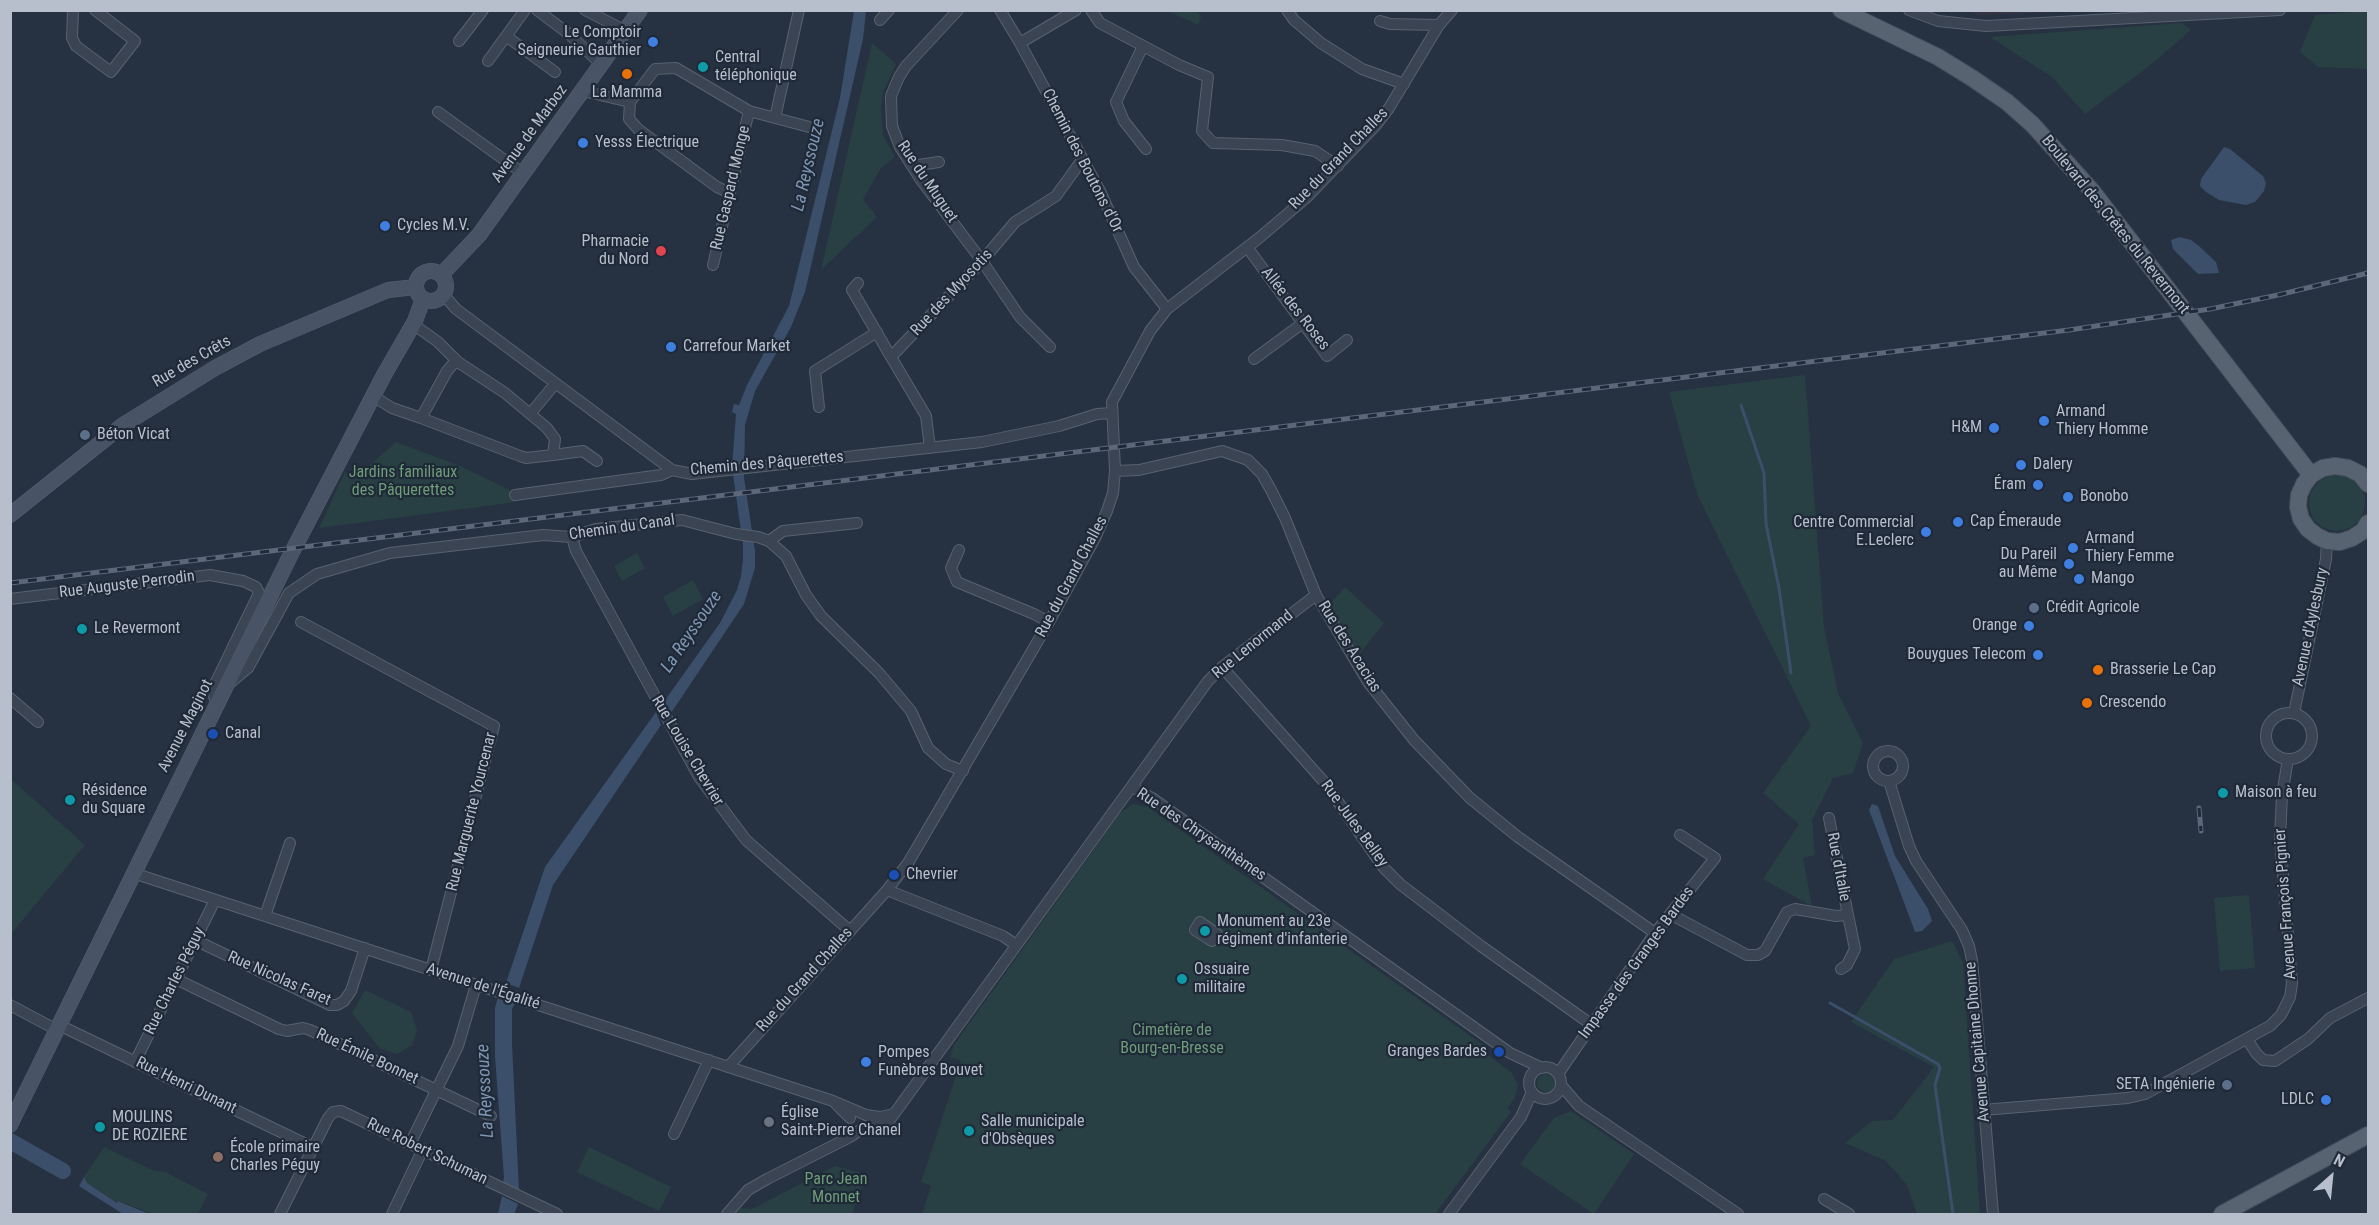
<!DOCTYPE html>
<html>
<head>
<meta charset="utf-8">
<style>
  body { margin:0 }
  #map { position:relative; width:2379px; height:1225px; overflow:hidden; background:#263242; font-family:"Roboto Condensed",sans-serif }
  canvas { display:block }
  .frame { position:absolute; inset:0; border:12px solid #b7bfcc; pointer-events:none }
  .north { position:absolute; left:2301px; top:1147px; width:60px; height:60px; -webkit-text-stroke:4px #1f2937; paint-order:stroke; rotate:27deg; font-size:16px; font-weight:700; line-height:24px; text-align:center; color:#b7bfcc }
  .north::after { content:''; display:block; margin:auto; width:21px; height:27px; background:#b7bfcc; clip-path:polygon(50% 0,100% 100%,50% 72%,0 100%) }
</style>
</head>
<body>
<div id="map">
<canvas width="2379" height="1225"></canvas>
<div class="frame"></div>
<div class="north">N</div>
</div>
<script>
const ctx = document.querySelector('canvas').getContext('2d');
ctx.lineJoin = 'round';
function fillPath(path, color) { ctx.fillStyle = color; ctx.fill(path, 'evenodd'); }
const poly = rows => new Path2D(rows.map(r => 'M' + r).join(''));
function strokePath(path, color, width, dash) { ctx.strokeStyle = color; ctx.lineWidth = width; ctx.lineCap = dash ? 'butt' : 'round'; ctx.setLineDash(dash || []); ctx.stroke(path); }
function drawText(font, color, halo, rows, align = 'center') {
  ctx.font = font + ' "Roboto Condensed",sans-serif'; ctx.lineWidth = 4.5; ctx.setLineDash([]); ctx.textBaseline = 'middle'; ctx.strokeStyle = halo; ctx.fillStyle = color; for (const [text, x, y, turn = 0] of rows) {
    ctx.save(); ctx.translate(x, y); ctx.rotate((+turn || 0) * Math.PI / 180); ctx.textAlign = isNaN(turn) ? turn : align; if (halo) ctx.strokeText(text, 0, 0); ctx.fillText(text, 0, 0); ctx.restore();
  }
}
fillPath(poly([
  [1969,11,2090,11,1977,15]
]), '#353242');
fillPath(poly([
  [1168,11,1197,11,1201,17,1198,25],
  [2353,12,2368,12,2368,69,2318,67,2300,52,2315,15],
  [2182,23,2191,30,2148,67,2085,114,2052,77,1990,37],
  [872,43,896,64,883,92,881,109,883,135,895,157,881,168,863,199,877,217,821,270],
  [1805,375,1824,627,1838,693,1863,743,1853,773,1833,778,1812,820,1815,855,1803,858,1812,906,1763,879,1799,824,1763,793,1811,726,1697,494,1669,392],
  [396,442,460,466,512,491,516,502,319,528,345,472,359,475],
  '2309 503a28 28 0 1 1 56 0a28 28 0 1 1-56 0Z',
  [637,553,645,568,622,581,614,566],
  [693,580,703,599,673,616,663,597],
  [1345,587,1384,623,1358,656,1327,607],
  [12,780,85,845,11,934,10,782],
  [1133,804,1148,807,1483,1045,1480,1049,1512,1073,1518,1085,1515,1098,1507,1108,1511,1112,1435,1214,922,1214,931,1186,921,1182,961,1061,950,1057,954,1045,1120,813],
  [2249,895,2255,968,2220,971,2214,898],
  [1952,941,1963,962,1980,1214,1917,1214,1907,1185,1886,1161,1845,1143,1872,1121,1893,1120,1934,1067,1851,1022,1894,959],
  [365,990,411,1012,417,1030,412,1045,397,1054,379,1048,352,1013],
  '1537 1083a9 9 0 1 1 18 0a9 9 0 1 1-18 0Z',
  [1571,1111,1634,1154,1594,1214,1520,1164,1554,1118],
  [104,1147,152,1170,165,1172,208,1194,198,1214,153,1214,135,1207,119,1201,117,1203,87,1183,84,1177],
  [589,1147,671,1187,659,1211,577,1172],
  [835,1166,866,1174,852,1214,736,1214,741,1208,752,1209]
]), '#284043');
fillPath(poly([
  [854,11,866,11,863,39,805,292,791,327,755,391,745,425,744,478,755,551,755,568,744,604,671,713,663,703,720,623,737,590,741,576,743,560,743,545,732,467,736,414,732,412,734,404,739,405,747,385,789,306,840,98],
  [2224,147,2230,149,2263,176,2266,183,2264,191,2255,202,2246,205,2219,200,2206,192,2200,186,2201,179],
  [2180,237,2191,240,2199,246,2216,262,2219,273,2198,274,2173,249,2171,240],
  [656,712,661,725,553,885,519,988,506,983,545,867],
  [1872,804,1878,806,1895,856,1928,909,1932,921,1922,931,1915,932,1905,905,1869,810],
  [498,997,515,1003,512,1009,512,1044,519,1191,503,1184,504,1177,495,1056,495,1008],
  [21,1139,61,1167,63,1164,67,1166,61,1175,17,1149],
  [84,1177,87,1183,117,1203,118,1201,149,1214,123,1214,79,1186],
  [502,1196,518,1204,514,1214,498,1214]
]), '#3b4f6b');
strokePath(poly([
  [1741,405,1764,473,1766,524,1779,588,1791,673],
  [1830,1003,1938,1064,1940,1068,1935,1085,1953,1214]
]), '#3b4f6b', 3);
strokePath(poly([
  [10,1141,63,1171]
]), '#3b4f6b', 16);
const street = poly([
  [73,10,72,38,76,46,111,72,135,41,95,10],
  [537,10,569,34,602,65],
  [585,10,626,31],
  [958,10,906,66,899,77,891,96,892,126,900,147,921,180,982,261,1020,317,1050,347],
  [1000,10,1020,43,1100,191,1134,267,1167,309],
  [1091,10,1100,23,1179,65,1208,77,1202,131,1213,143,1282,145,1315,151,1338,166],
  [1287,10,1294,20,1321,43,1362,69,1404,84],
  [1909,10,1938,21,1986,26,2280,10],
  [880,20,889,10],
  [1380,21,1390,24,1439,25],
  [506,36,555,72],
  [459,41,483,10],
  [1020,43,1076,10],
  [1143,46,1116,102,1124,121,1146,149],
  [488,61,525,10],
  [583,91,630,102,629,119,638,129,717,187,730,193],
  [630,102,655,69,676,68,749,111,813,128],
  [438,112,524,174],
  [775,118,799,10],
  [912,166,939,162],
  [1247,247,1327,356,1347,340],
  [713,265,749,111],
  [858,283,852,290,891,357],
  [444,295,456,309,672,470,692,474,982,442,1059,426,1097,414,1111,413],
  [413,324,438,342,458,362],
  [1254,359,1303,323],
  [458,362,505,393,547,428,555,439,553,455,526,458,520,456,421,418,447,371,453,364,458,362],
  [373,396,392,408,421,418],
  [819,407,815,371,877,332],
  [530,414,555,384],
  [930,448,926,416,891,357,982,261,1015,222,1056,196,1082,160],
  [553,455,583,451,597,461],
  [1115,471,1139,470,1222,451,1248,460,1262,474,1271,490,1285,518,1316,595,1368,682,1414,740,1470,798,1518,837,1655,933],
  [515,495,661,475,672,470],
  [572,537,576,551,699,777,746,840,849,930],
  [769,541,783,531,857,523],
  [959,550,951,568,957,582,1034,614,1049,622],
  [10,599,210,575,243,581,256,587,259,593,212,690,217,705],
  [301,622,494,726,431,970],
  [1222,667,1325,783,1383,867,1400,884,1481,946,1592,1025],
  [229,684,248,668,289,593,317,574,390,553,543,535,572,537,596,529,682,520,736,534,758,537,769,541,786,556,806,595,821,616,879,673,911,711,928,748,946,764,963,771],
  [10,698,38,722],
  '2266 736a23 23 0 1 1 46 0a23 23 0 1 1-46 0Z',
  [2294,713,2326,559,2327,541],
  '1873 766a15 15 0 1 1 30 0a15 15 0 1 1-30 0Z',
  [1889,781,1909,846,1916,861,1962,930,1969,946,1972,960,1993,1214],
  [1132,787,1152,798,1510,1053,1542,1068],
  [133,873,833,1101,866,1115,880,1117,894,1114],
  [887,890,1003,936,1016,945],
  [1670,914,1747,955,1758,955,1765,951,1787,912,1795,909,1836,916,1848,915,1829,818],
  [265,916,290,843],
  [1200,922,1217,934,1212,941,1195,930,1200,922],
  [195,940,330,1005,337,1005,344,1001,351,991,365,948],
  [1841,969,1847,965,1855,949,1848,915],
  [176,979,279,1029,287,1031,303,1028,310,1030,491,1116],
  [10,1005,57,1030],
  [59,1025,312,1147],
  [2247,1039,2256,1053,2263,1060,2275,1061,2308,1039,2330,1018,2368,998],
  [135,1062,215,900],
  [728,1067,887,890,908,863,1049,622,1095,538,1107,511,1113,493,1115,471,1112,402,1150,331,1167,309,1259,238,1306,198,1376,125,1389,108,1439,25,1452,10],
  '1529 1083a16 16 0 1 1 32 0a16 16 0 1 1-32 0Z',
  [1558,1074,1655,933,1715,858,1680,835],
  [1561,1085,1579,1106,1738,1214],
  [835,1103,850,1118],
  [1983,1110,2128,1098,2145,1094,2257,1033,2270,1026,2281,1015,2290,997,2292,983,2280,838,2282,795,2288,759],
  [674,1134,709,1060],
  [410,1144,458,1046,476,985],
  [1824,1199,1849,1214],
  [280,1214,328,1118,333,1112,341,1111,557,1214],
  [392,1214,423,1149],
  [727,1214,748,1190,767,1179,850,1137,866,1126,889,1121,1208,681,1222,667,1316,595],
  [1449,1214,1521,1117,1532,1092]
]);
const secondary = poly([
  '416 286a15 15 0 1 1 30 0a15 15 0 1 1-30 0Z',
  [442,274,479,235,640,10],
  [10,515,123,425,215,368,260,344,388,290,416,287],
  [10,1125,290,556,384,375,415,321,423,299]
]);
const primary = poly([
  [1841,10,1938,57,1972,78,2007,102,2033,125,2092,191,2311,475],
  [2368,484,2360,474,2348,468,2335,466,2323,468,2311,475,2304,484,2299,495,2298,507,2301,519,2308,529,2317,536,2327,541,2340,542,2352,538,2363,531,2368,523],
  [2222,1214,2368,1135]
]);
strokePath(street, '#58626f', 12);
strokePath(secondary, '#58626f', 16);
strokePath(primary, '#444d5b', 18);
strokePath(street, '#3a4452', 10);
strokePath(secondary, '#485365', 15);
strokePath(primary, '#586371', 16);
const rail = poly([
  [10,583,2069,330,2210,309,2278,295,2368,273],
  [2199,808,2201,831]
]);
strokePath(rail, '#5c6879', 5);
strokePath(rail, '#1f2937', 3, [9]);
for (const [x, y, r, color] of [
  [653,42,6,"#3f7fe0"],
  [703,67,6,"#0f9aa8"],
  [627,74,6,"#e8710a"],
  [583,143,6,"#3f7fe0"],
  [385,226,6,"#3f7fe0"],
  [661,251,6,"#e0444e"],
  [671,347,6,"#3f7fe0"],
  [2044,421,6,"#3f7fe0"],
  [1994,428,6,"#3f7fe0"],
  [85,435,6,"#5c6f8a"],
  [2021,465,6,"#3f7fe0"],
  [2038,485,6,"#3f7fe0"],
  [2068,497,6,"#3f7fe0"],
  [1958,522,6,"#3f7fe0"],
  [1926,532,6,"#3f7fe0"],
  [2073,548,6,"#3f7fe0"],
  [2069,564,6,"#3f7fe0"],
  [2079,579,6,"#3f7fe0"],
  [2034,608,6,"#5c6f8a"],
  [2029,626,6,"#3f7fe0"],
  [82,629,6,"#0f9aa8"],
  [2038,655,6,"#3f7fe0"],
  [2098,670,6,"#e8710a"],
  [2087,703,6,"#e8710a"],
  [213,734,6,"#1a4fb4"],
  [2223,793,6,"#0f9aa8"],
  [70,800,6,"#0f9aa8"],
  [894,875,6,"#1a4fb4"],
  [1205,931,6,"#0f9aa8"],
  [1182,979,6,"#0f9aa8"],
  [1499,1052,6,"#1a4fb4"],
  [866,1062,6,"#3f7fe0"],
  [2227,1085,6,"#5c6f8a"],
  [2326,1100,6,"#3f7fe0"],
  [769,1122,6,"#6b7280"],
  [100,1127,6,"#0f9aa8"],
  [969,1131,6,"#0f9aa8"],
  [218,1157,6,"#8d6e63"]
]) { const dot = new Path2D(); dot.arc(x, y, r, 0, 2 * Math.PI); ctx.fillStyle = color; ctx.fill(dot); strokePath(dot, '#1f2937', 2); }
drawText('16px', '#b7bfcc', '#1f2937', [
  ["Le Comptoir",641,33,"right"],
  ["Seigneurie Gauthier",641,51,"right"],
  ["Central",715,58],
  ["téléphonique",715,76],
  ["La Mamma",627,93,"center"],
  ["Yesss Électrique",595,143],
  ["Cycles M.V.",397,226],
  ["Pharmacie",649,242,"right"],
  ["du Nord",649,260,"right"],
  ["Carrefour Market",683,347],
  ["Armand",2056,412],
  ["Thiery Homme",2056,430],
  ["H&M",1982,428,"right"],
  ["Béton Vicat",97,435],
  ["Dalery",2033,465],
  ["Éram",2026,485,"right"],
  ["Bonobo",2080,497],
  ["Cap Émeraude",1970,522],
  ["Centre Commercial",1914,523,"right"],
  ["E.Leclerc",1914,541,"right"],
  ["Armand",2085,539],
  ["Thiery Femme",2085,557],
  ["Du Pareil",2057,555,"right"],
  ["au Même",2057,573,"right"],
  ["Mango",2091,579],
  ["Crédit Agricole",2046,608],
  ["Orange",2017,626,"right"],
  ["Le Revermont",94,629],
  ["Bouygues Telecom",2026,655,"right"],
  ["Brasserie Le Cap",2110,670],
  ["Crescendo",2099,703],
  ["Canal",225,734],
  ["Résidence",82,791],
  ["du Square",82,809],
  ["Maison à feu",2235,793],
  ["Chevrier",906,875],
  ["Monument au 23e",1217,922],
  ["régiment d'infanterie",1217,940],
  ["Ossuaire",1194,970],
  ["militaire",1194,988],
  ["Granges Bardes",1487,1052,"right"],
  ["Pompes",878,1053],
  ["Funèbres Bouvet",878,1071],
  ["SETA Ingénierie",2215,1085,"right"],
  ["LDLC",2314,1100,"right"],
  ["Église",781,1113],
  ["Saint-Pierre Chanel",781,1131],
  ["MOULINS",112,1118],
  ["DE ROZIERE",112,1136],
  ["Salle municipale",981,1122],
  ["d'Obsèques",981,1140],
  ["École primaire",230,1148],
  ["Charles Péguy",230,1166]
], 'left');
drawText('16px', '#b7bfcc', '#1f2937', [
  ["Avenue de Marboz",530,134,-54],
  ["Rue du Grand Challes",1339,159,-46],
  ["Chemin des Boutons d'Or",1082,161,63],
  ["Rue du Muguet",927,182,56],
  ["Rue Gaspard Monge",731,188,-77],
  ["Boulevard des Crêtes du Revermont",2115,225,51],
  ["Rue des Myosotis",952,293,-47],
  ["Allée des Roses",1295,309,52],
  ["Rue des Crêts",192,362,-30],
  ["Chemin des Pâquerettes",767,464,-5],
  ["Chemin du Canal",622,528,-8],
  ["Rue du Grand Challes",1072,577,-62],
  ["Rue Auguste Perrodin",127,585,-7],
  ["Avenue d'Aylesbury",2311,627,-78],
  ["Rue Lenormand",1253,645,-39],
  ["Rue des Acacias",1349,647,58],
  ["Avenue Maginot",186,726,-63],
  ["Rue Louise Chevrier",687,751,59],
  ["Rue Marguerite Yourcenar",472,812,-76],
  ["Rue Jules Belley",1354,824,54],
  ["Rue des Chrysanthèmes",1201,835,34],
  ["Rue d’Italie",1838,867,79],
  ["Avenue François Pignier",2286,904,-94],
  ["Impasse des Granges Bardes",1637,963,-54],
  ["Rue Nicolas Faret",279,979,24],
  ["Rue du Grand Challes",805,980,-48],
  ["Rue Charles Péguy",175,981,-64],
  ["Avenue de l'Égalité",483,987,18],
  ["Avenue Capitaine Dhonne",1978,1042,-95],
  ["Rue Émile Bonnet",367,1057,25],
  ["Rue Henri Dunant",186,1086,26],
  ["Rue Robert Schuman",427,1152,26]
]);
drawText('16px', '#6e9d79', '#1f2937', [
  ["Jardins familiaux",403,473],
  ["des Pâquerettes",403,491],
  ["Cimetière de",1172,1031],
  ["Bourg-en-Bresse",1172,1049],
  ["Parc Jean",836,1180],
  ["Monnet",836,1198]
]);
drawText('italic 18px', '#7e95b3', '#1f2937', [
  ["La Reyssouze",809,165,-77],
  ["La Reyssouze",692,632,-56],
  ["La Reyssouze",486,1091,-93]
]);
</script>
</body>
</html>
